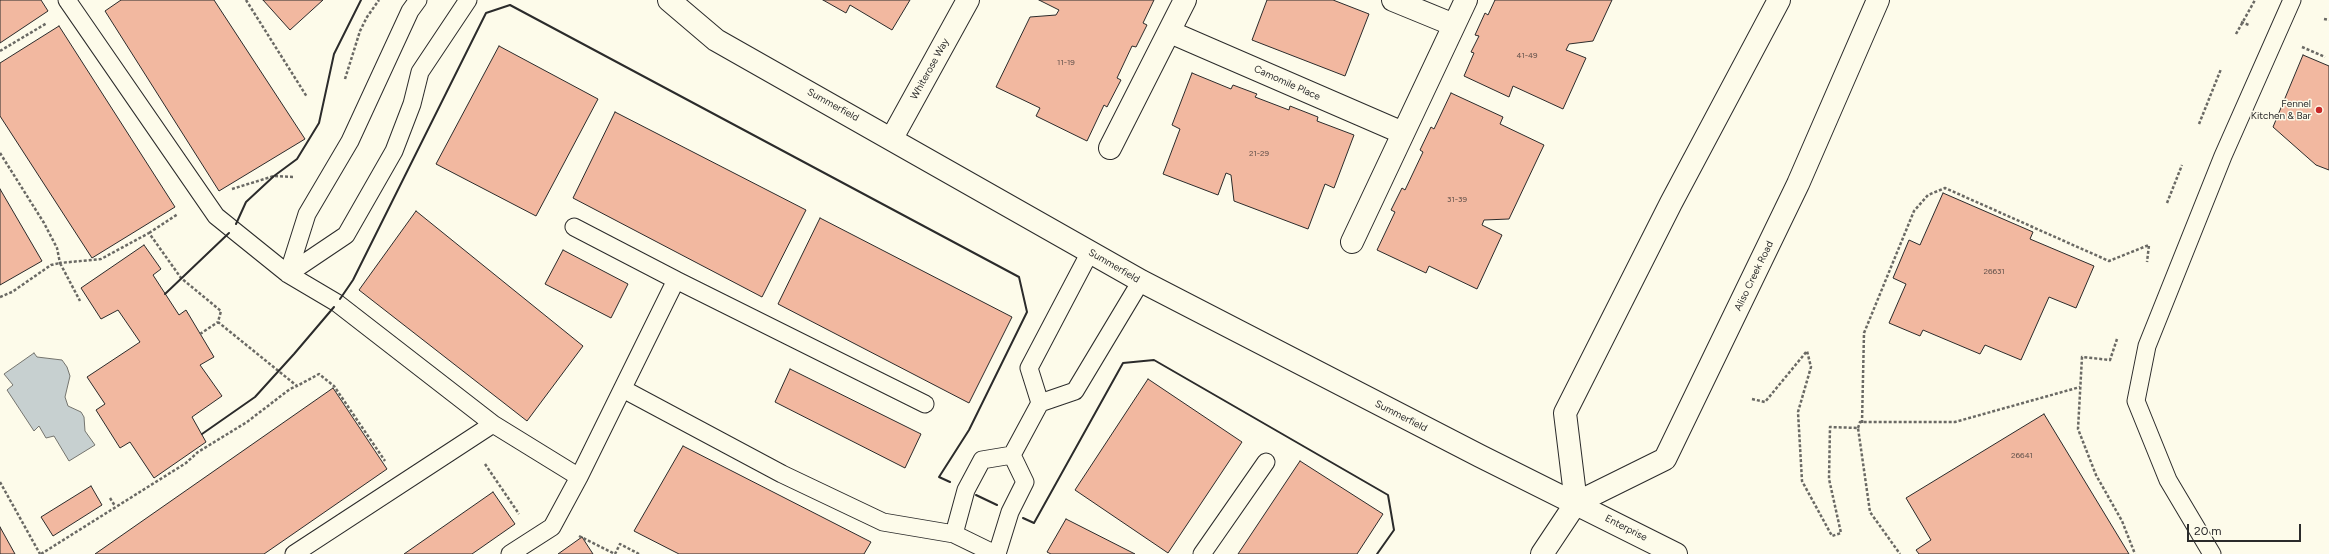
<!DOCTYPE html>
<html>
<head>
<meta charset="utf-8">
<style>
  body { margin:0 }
  #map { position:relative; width:2329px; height:554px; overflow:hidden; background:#fdfbea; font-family:Figtree,sans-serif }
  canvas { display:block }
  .scale { position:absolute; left:2187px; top:524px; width:114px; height:18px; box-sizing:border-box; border:2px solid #2b2b2b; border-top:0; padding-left:5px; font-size:12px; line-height:14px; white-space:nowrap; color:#2b2b2b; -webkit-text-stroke:3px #fdfbea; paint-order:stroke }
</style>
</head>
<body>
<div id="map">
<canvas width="2329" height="554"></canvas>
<div class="scale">20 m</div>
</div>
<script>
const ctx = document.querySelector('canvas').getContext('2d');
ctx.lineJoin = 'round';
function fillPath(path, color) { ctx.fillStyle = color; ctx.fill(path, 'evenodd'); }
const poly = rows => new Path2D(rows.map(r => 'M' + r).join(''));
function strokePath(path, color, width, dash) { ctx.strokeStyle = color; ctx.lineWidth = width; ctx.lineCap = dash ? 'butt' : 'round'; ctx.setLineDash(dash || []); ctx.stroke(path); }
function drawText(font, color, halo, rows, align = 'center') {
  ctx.font = font + ' Figtree,sans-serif'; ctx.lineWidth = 3; ctx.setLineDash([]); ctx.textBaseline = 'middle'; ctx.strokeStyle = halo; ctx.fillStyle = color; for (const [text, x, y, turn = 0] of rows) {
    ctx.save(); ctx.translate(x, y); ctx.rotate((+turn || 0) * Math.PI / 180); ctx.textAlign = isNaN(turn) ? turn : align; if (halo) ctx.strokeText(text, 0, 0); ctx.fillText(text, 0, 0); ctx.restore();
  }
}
const water = poly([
  [34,353,37,357,62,360,67,367,70,376,65,397,68,406,81,412,84,417,85,431,95,445,69,461,54,436,46,438,39,426,34,431,7,390,13,385,4,374,34,353]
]);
fillPath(water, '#c7d0d0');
strokePath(water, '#74746e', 1);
const building = poly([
  [0,0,41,0,48,11,0,43,0,0],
  [121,0,214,0,305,139,219,191,105,11,121,0],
  [263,0,323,0,290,30,263,0],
  [823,0,910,0,892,30,850,5,846,13,823,0],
  [1039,0,1154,0,1143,23,1147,25,1136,47,1132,46,1117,78,1121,80,1107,107,1104,105,1087,141,1036,116,1040,108,996,87,1030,17,1056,15,1059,10,1039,0],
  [1267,0,1333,0,1369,14,1345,76,1252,40,1267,0],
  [1495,0,1612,0,1593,41,1569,44,1566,50,1586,58,1563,109,1513,86,1509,97,1464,76,1474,53,1471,52,1479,36,1475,35,1485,13,1488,15,1495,0],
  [59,26,175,207,92,258,0,116,0,63,59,26],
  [499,46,598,99,536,216,436,164,499,46],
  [2303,55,2329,66,2329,170,2316,165,2273,127,2303,55],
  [1192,73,1231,89,1233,85,1257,94,1255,97,1289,110,1290,106,1318,117,1317,121,1354,135,1334,188,1325,184,1308,229,1234,201,1231,175,1226,173,1218,195,1163,174,1180,129,1172,125,1192,73],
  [1451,93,1503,117,1500,124,1544,145,1509,219,1484,220,1482,225,1502,235,1477,289,1429,266,1426,273,1377,250,1395,212,1391,210,1402,188,1405,190,1423,152,1420,150,1431,127,1434,129,1451,93],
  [615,112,806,210,762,297,573,198,615,112],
  [0,189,42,261,0,285,0,189],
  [1943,193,2033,232,2030,239,2094,266,2076,308,2049,297,2021,360,1985,345,1980,354,1923,330,1920,336,1889,323,1906,284,1893,278,1909,240,1920,245,1943,193],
  [416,211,583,346,527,421,359,290,416,211],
  [820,218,1012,317,969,403,778,304,820,218],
  [144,245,161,269,153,275,179,315,186,310,214,357,200,365,222,396,192,417,206,442,154,478,130,442,120,448,96,410,105,404,87,377,140,342,118,310,101,319,81,288,144,245],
  [563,250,628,284,611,318,545,284,563,250],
  [790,369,921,434,905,468,775,402,790,369],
  [1148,379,1242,442,1168,553,1075,490,1148,379],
  [333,388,387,469,264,554,95,554,333,388],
  [2044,414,2129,554,1919,554,1916,550,1931,540,1906,498,2044,414],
  [683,446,871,542,864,554,679,554,634,531,683,446],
  [1300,461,1383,514,1357,554,1238,554,1300,461],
  [91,486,102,505,53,536,41,517,91,486],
  [493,492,515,524,472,554,404,554,493,492],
  [1066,519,1135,554,1051,554,1047,552,1066,519],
  [0,527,15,554,0,554,0,527],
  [582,537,593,554,558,554,582,537]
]);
fillPath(building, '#f2b8a0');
strokePath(building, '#2b2b2b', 1);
const lane = poly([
  [67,0,216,216,288,274,337,303,493,424],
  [288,274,346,235,394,151,412,104,420,72,468,0],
  [288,274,307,214,350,141,410,11,418,0],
  [676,280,925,404],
  [623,389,782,474,883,522,954,534,995,554],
  [1040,403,1029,368,1090,252],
  [1012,455,1040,403,1075,391,1141,281],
  [954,534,966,490,982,460,1012,455],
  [294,554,493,424,579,477],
  [510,554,552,527,579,477,676,280,574,227],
  [997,554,1010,512,1025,482,1012,455],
  [1202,554,1266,462],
  [2212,554,2168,480,2136,401,2147,346,2223,156,2292,0]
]);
const street = poly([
  [1393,0,1454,25],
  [1170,32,1403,133],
  [892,138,968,0],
  [1110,148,1185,0],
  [1352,242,1466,0]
]);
const secondary = poly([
  [669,0,716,40,1141,281,1480,456,1676,554]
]);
const primary = poly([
  [1576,503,1565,413,1671,203,1779,0],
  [1542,554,1576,503,1665,459,1798,184,1878,0]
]);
strokePath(lane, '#2b2b2b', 19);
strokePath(street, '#2b2b2b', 24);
strokePath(secondary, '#2b2b2b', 24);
strokePath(primary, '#2b2b2b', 24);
strokePath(poly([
  [246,0,307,97],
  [2324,19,2329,20],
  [2241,22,2249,25],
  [2236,34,2255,0],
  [2302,47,2325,57],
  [0,51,47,23],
  [345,79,360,31,367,17,379,0],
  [2199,124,2221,69],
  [0,153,44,223,57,248,60,263,101,259,149,233,181,278,221,311,218,322,297,386,319,374,334,386,385,461],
  [232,189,274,176,295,177],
  [2167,203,2182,165],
  [149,233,178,214],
  [0,297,12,292,51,265,60,263,80,301],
  [200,334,218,322],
  [2117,339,2110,360,2082,357,2078,429,2096,475,2122,521,2135,554],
  [1752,399,1765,402,1807,351,1811,367,1798,412,1802,481,1832,536,1841,533,1829,479,1830,427,1858,428,1870,512,1900,554],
  [1862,423,1864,333,1914,211,1928,195,1945,188,2109,261,2149,245,2147,262],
  [1858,428,1860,422,1955,422,2080,387],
  [485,464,519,514],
  [0,482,40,554],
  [110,498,115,506],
  [579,536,615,554,620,544,639,554],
  [41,554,186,463,198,452,247,422,290,389,297,386]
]), '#6a6964', 2.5, [3, 2]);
strokePath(lane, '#fdfbea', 17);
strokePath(street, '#fdfbea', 22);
strokePath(secondary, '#fdfbea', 22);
strokePath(primary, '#fdfbea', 22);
strokePath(poly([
  [236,224,246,202,274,176,297,159,319,123,334,54,361,0],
  [165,294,229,233],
  [340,299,353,280,486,13,510,5,1019,277,1027,312,969,430,939,477,950,482],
  [202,434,255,397,294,354,334,307],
  [976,495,997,505],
  [1023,518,1034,523,1123,363,1154,360,1388,495,1394,530,1377,554]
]), '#2b2b2b', 2);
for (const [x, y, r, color] of [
  [2319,110,4,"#c62828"]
]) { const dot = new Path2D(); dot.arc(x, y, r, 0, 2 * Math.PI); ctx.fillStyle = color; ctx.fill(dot); strokePath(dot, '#fdfbea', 1.5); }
drawText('8px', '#5d4e48', null, [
  ["41-49",1527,56],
  ["11-19",1066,63],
  ["21-29",1259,154],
  ["31-39",1457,200],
  ["26631",1994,272],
  ["26641",2022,456]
]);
drawText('10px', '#2b2b2b', '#fdfbea', [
  ["Whiterose Way",930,69,-61],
  ["Camomile Place",1287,83,24],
  ["Summerfield",833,105,29],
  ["Summerfield",1114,266,30],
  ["Aliso Creek Road",1754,276,-64],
  ["Summerfield",1401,416,27],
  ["Enterprise",1626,528,27]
]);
drawText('10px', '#2b2b2b', '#fdfbea', [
  ["Fennel",2311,104],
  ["Kitchen & Bar",2311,116]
], 'right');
</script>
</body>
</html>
